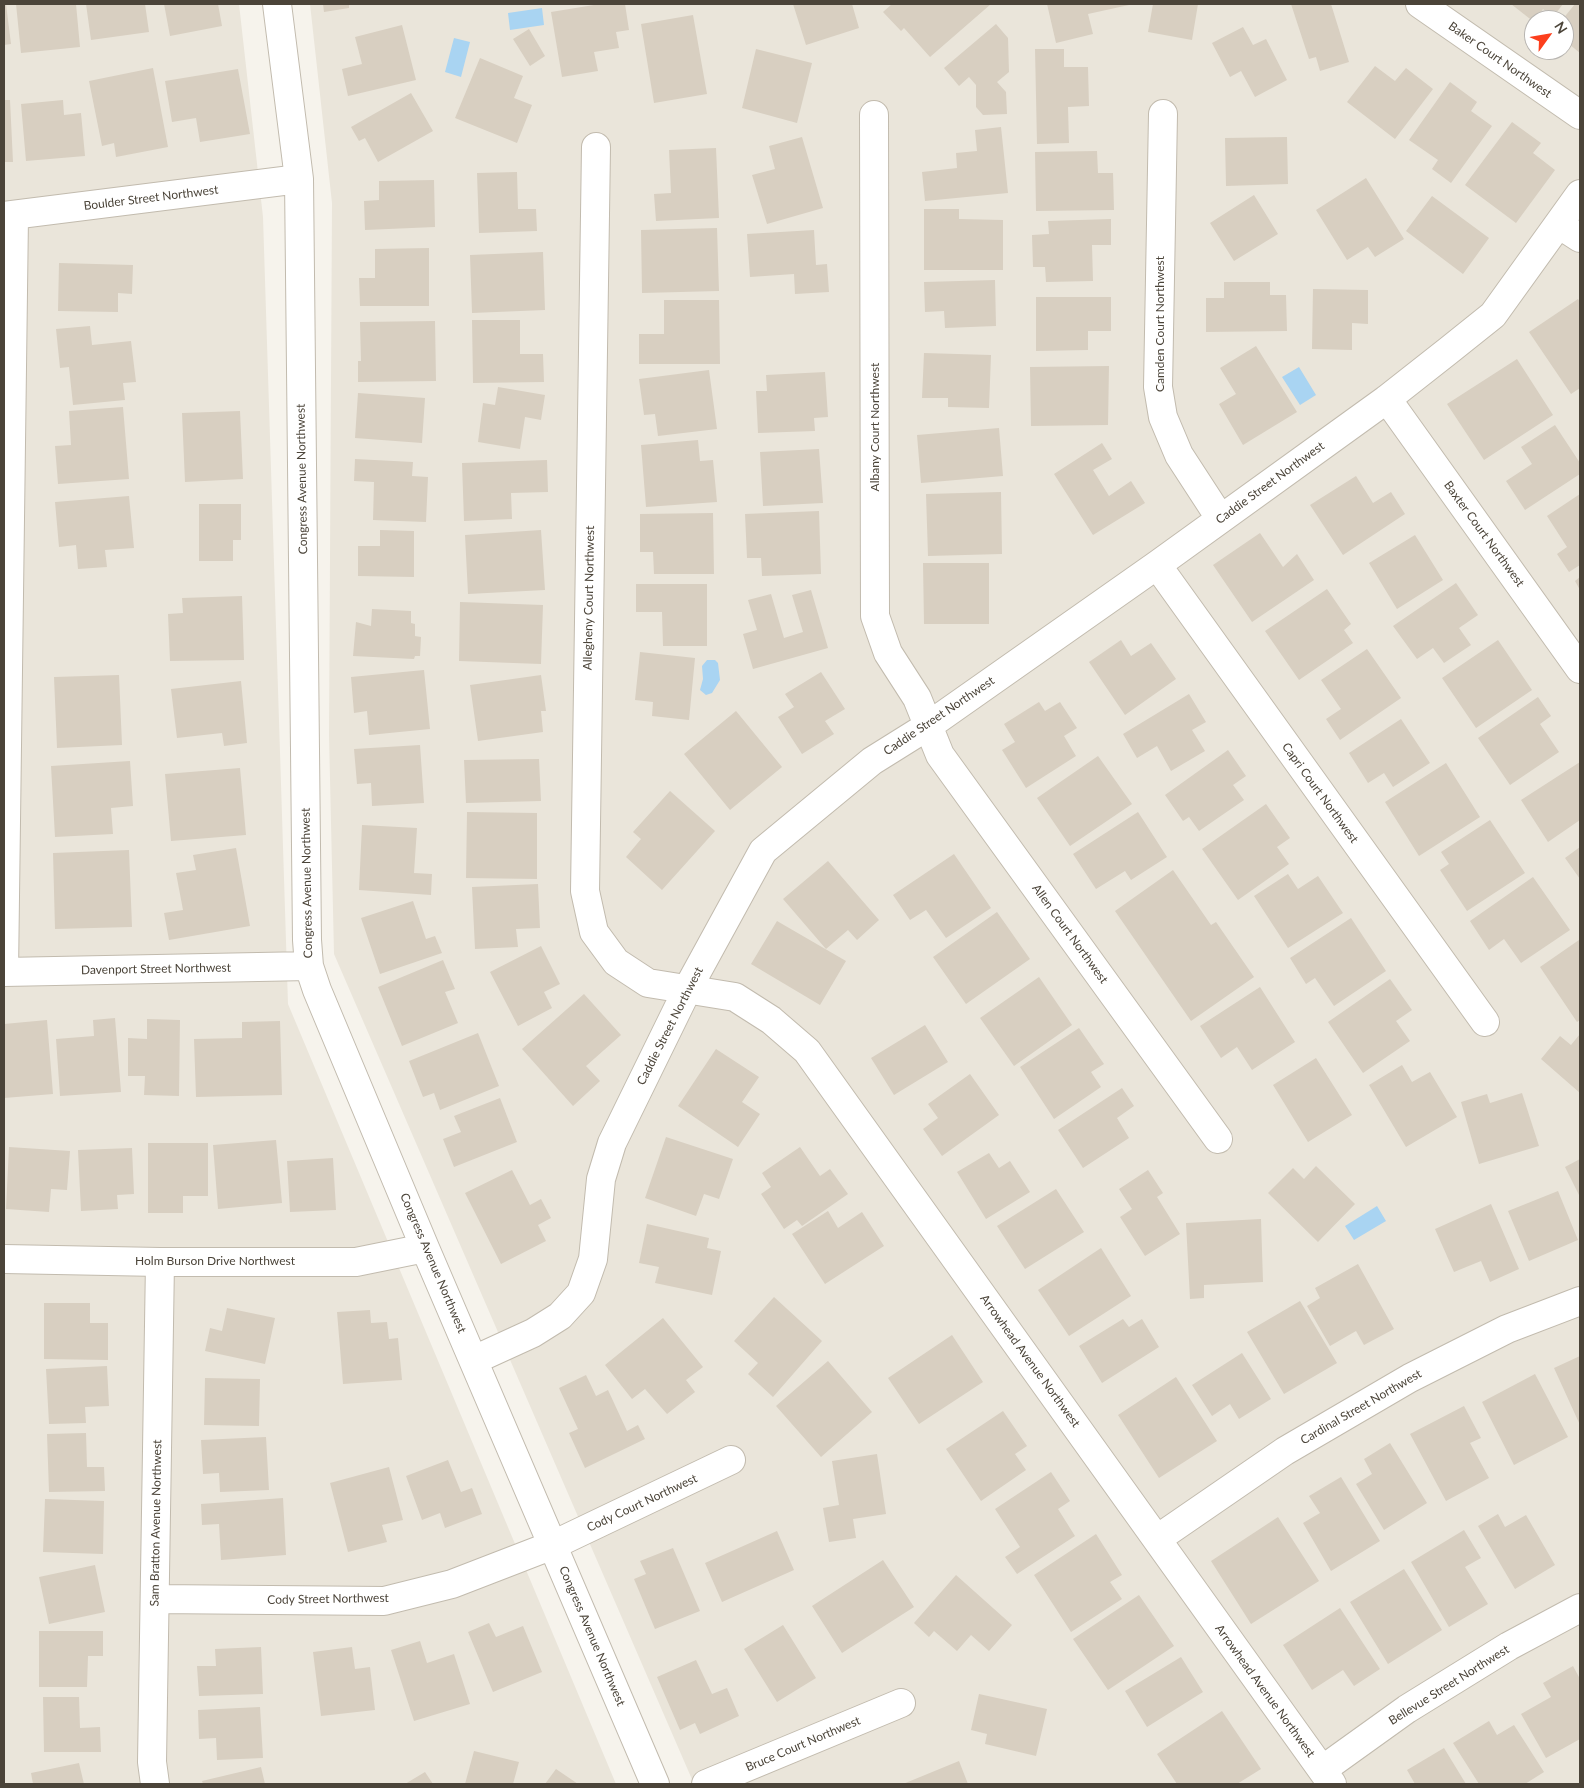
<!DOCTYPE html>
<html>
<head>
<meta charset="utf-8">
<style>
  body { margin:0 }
  #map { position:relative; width:1584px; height:1788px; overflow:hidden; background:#f6f3ec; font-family:Lato,sans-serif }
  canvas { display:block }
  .frame { position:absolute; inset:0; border:5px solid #4b4439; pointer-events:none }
  .north { position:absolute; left:1524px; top:10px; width:50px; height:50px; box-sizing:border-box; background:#fff; border:1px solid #b7b4b0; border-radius:50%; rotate:58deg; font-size:14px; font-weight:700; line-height:20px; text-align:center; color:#4b4439 }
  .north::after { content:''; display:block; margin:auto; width:18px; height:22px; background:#fc3f1d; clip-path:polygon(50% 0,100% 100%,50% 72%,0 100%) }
</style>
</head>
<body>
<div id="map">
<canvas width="1584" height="1788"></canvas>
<div class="frame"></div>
<div class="north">N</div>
</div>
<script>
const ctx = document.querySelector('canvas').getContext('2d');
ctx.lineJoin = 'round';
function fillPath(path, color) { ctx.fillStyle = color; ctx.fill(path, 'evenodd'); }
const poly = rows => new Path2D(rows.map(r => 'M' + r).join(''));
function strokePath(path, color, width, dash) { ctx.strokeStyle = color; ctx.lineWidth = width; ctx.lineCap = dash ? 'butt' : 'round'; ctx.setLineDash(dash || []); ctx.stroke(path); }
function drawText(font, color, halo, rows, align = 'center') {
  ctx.font = font + ' Lato,sans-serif'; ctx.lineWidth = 4.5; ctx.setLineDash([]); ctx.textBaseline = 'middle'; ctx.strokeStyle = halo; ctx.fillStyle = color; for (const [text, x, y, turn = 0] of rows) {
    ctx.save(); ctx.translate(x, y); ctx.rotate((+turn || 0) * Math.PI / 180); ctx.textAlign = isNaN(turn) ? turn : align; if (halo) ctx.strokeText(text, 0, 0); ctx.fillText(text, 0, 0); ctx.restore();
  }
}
fillPath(poly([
  [4,4,239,4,263,217,288,1004,616,1784,4,1784],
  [310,4,1580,4,1580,1784,694,1784,334,954,329,735,332,203],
  [1534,20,1564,20,1564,50,1534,50]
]), '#eae5da');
fillPath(poly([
  [542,8,544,25,510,30,508,13],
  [454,38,470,42,461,77,445,72],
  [1299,367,1316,395,1300,405,1282,377],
  [707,660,715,660,718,663,720,680,712,693,706,695,700,690,703,679,702,666],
  [1377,1206,1386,1221,1354,1240,1345,1226]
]), '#a9d4f2');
fillPath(poly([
  [4,4,6,4,11,44,4,45],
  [16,4,76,4,80,47,21,53],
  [86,4,145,4,149,32,91,40],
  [164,4,218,4,222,26,170,36],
  [323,4,349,4,349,8,324,12],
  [600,4,625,4,629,30,616,32,619,48,594,52,598,71,562,77,551,12],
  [793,4,852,4,859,28,806,45],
  [892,4,991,4,930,57,904,28,901,31,883,12],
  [1047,4,1129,4,1129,5,1088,14,1093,34,1056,43],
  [1153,4,1198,4,1192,40,1148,32],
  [1291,4,1331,4,1349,62,1320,71,1316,57,1309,59],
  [1511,4,1563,4,1553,17,1543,9,1534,22],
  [1575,4,1580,4,1580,53,1564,40,1564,20,1562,20],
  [693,15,707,94,654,103,641,24],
  [996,24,1008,38,1009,72,997,82,1006,92,1007,114,983,115,976,107,976,85,969,77,959,86,944,68],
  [402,25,416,80,348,96,342,69,362,64,355,37],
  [1243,27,1253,45,1266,39,1287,80,1255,97,1241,71,1230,77,1212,43],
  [529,29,545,56,530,66,513,39],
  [756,49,812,63,797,123,742,108],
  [1035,49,1064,49,1064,67,1088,67,1089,106,1068,107,1069,143,1037,144],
  [480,58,523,76,514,98,532,105,517,143,455,118],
  [1375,66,1395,81,1406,68,1433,89,1395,139,1347,102],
  [153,68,168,147,116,157,114,143,102,146,89,81],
  [238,69,250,134,200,142,196,118,172,122,165,81],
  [1450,82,1477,102,1471,111,1492,126,1451,183,1432,169,1438,160,1409,140],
  [411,93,433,131,378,162,365,138,359,141,351,127],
  [4,100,10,100,13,162,4,162],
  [63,100,64,115,81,113,85,156,26,161,21,104],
  [1512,122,1541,143,1533,153,1555,170,1516,223,1465,185],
  [1001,127,1008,193,925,201,922,172,957,168,956,153,977,151,975,130],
  [802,137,823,208,767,224,752,175,775,169,769,146],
  [1287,137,1288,184,1226,186,1225,138],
  [716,148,719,218,656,221,654,194,671,193,669,150],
  [1097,151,1098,173,1113,173,1114,210,1036,211,1035,152],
  [517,172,518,209,536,209,537,231,479,233,477,173],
  [1366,178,1404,239,1375,257,1368,247,1347,260,1316,210],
  [434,180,435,227,365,230,364,201,379,200,379,181],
  [1254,195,1278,234,1234,261,1210,223],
  [1432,196,1489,238,1463,274,1406,231],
  [924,209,959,209,959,219,1003,220,1003,270,924,270],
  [1111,219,1111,245,1092,245,1093,281,1046,282,1045,267,1033,267,1032,235,1049,234,1048,221],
  [717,228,719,291,642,293,641,230],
  [814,230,816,265,827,264,829,292,795,294,794,274,750,277,747,234],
  [429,248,429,306,360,306,359,278,375,278,375,249],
  [543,252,545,310,472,313,470,255],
  [59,263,133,265,132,294,118,293,118,312,58,311],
  [995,280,996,326,945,328,944,311,925,312,924,282],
  [1224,282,1270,282,1270,295,1286,295,1287,331,1206,332,1206,298,1224,298],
  [1313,289,1368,290,1368,324,1352,323,1352,350,1312,349],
  [1036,297,1111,297,1111,331,1088,331,1088,350,1036,351],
  [1578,299,1580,302,1580,388,1571,394,1529,332],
  [664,300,719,300,720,364,639,364,639,334,664,334],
  [472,320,520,320,520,354,543,354,544,382,473,383],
  [435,321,436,381,358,382,358,361,361,361,360,322],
  [90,326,92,345,131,341,136,382,123,383,125,400,73,405,69,367,60,368,56,329],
  [1256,346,1297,412,1243,445,1219,404,1236,394,1220,368],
  [924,353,991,355,989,408,948,407,948,398,922,398],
  [1517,359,1553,415,1484,460,1447,404],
  [1109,366,1108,425,1031,426,1030,367],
  [709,370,717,429,658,436,655,414,644,415,639,379],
  [825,372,828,417,814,418,815,431,758,433,756,391,767,391,766,375],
  [498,387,545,395,541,420,525,417,520,449,478,442,483,403,495,405],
  [358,393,425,398,422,443,355,438],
  [123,407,129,479,58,484,55,446,71,445,69,411],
  [240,411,243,479,185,482,182,413],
  [1555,425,1580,463,1580,474,1525,510,1506,481,1532,464,1521,447],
  [999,428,1003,476,921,483,917,435],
  [698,440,700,461,713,460,717,502,646,507,641,445],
  [1102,443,1112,459,1093,470,1109,496,1131,481,1145,503,1093,535,1054,474],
  [819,449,823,503,763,506,760,452],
  [355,459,413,462,412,476,428,477,426,522,373,520,374,482,354,481],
  [547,460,548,492,511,493,512,519,464,521,462,463],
  [1356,476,1373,503,1391,492,1405,514,1343,555,1310,505],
  [1001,492,1002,554,928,556,926,494],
  [1580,494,1580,565,1569,572,1557,554,1567,547,1547,516],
  [129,496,134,548,105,550,107,567,78,569,76,545,59,547,55,502],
  [199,504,241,504,241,540,233,540,233,561,199,561],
  [819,511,821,574,762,576,761,558,747,558,745,514],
  [713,513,714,574,654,574,653,552,640,552,640,514],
  [380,530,414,531,414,577,358,576,358,546,380,546],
  [541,530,545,590,468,594,465,535],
  [1260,533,1283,567,1297,554,1314,580,1252,622,1213,565],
  [1415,535,1443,580,1397,609,1369,563],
  [923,563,989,563,989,624,924,624],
  [1580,577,1580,590,1575,581],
  [1456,583,1478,615,1459,628,1471,645,1444,663,1433,648,1417,659,1393,626],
  [636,584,707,584,707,646,663,646,662,612,636,612],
  [1327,589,1351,624,1344,630,1353,643,1299,680,1265,631],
  [811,590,828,648,753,669,743,634,757,630,748,600,771,594,784,638,803,632,792,595],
  [242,596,244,660,170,661,168,614,183,613,182,598],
  [460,602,543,605,541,664,459,661],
  [372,609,411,611,411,623,415,624,415,636,421,637,420,656,415,656,414,659,353,656,356,622,371,626],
  [1121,640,1131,656,1151,643,1176,679,1125,715,1089,662],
  [1498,640,1532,690,1476,728,1442,678],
  [1367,649,1401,698,1340,740,1326,719,1341,709,1321,680],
  [640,652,695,658,689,720,652,716,653,702,635,700],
  [424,670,430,729,369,735,367,711,354,713,351,677],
  [821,672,845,709,825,721,834,734,802,754,778,717,794,707,785,694],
  [119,675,122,745,57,748,54,677],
  [541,675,546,711,541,711,543,732,478,741,470,685],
  [241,681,247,743,224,746,222,733,177,738,171,689],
  [1189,694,1206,722,1192,730,1205,751,1171,771,1157,746,1137,758,1123,734],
  [1538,697,1551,716,1540,724,1559,752,1510,785,1478,738],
  [1039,702,1045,711,1060,702,1077,728,1064,736,1076,756,1026,788,1002,750,1015,742,1004,724],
  [736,711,782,767,730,810,684,754],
  [1401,719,1430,763,1393,787,1384,773,1368,783,1349,753],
  [420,745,424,803,372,806,371,783,357,784,354,749],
  [1228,750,1246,776,1233,785,1244,800,1199,831,1189,817,1183,821,1165,795],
  [1098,756,1132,804,1070,846,1037,798],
  [539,759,541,801,466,803,464,760],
  [130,761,133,806,111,808,113,834,55,837,51,766],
  [1580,762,1580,820,1548,842,1521,800],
  [1446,763,1480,817,1419,856,1385,802],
  [240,768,246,835,171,841,165,774],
  [670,791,715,831,662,890,626,857,641,839,633,832],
  [1266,804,1290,838,1277,847,1289,864,1238,900,1202,849],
  [467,812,537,813,537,879,466,878],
  [1138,812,1167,857,1131,880,1125,871,1096,889,1073,854],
  [1490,820,1525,873,1467,911,1440,870,1449,864,1441,852],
  [362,825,417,828,414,873,432,874,431,895,359,890],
  [1580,847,1580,879,1565,858],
  [236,848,250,926,169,940,164,913,183,910,176,873,196,870,193,855],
  [129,850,132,927,55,929,53,853],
  [954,854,991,908,946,938,926,910,910,920,893,895],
  [828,861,879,920,857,940,848,930,826,949,783,899],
  [1173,870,1211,925,1216,922,1254,977,1191,1021,1115,911],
  [1288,874,1298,889,1318,876,1343,913,1288,948,1254,896],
  [1533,877,1570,930,1521,963,1504,939,1489,950,1470,921],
  [538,884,540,928,516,929,518,947,475,949,472,887],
  [413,901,426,939,435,936,442,953,380,974,361,918],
  [997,912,1030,959,966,1004,933,957],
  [1351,918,1386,971,1334,1006,1315,978,1306,984,1290,958],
  [777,921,846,961,820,1005,751,964],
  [1579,940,1580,1020,1577,1022,1540,967],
  [541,946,560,984,544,992,552,1008,518,1026,490,972],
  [443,960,455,989,445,992,458,1023,402,1046,378,987],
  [1039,977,1072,1025,1014,1066,980,1018],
  [1390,979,1412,1010,1396,1021,1410,1041,1363,1073,1328,1022],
  [1260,987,1295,1042,1252,1070,1237,1047,1221,1058,1200,1026],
  [584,994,621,1035,586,1066,600,1081,573,1106,522,1049],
  [115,1018,121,1092,60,1096,56,1039,94,1036,93,1020],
  [147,1019,180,1020,179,1096,144,1095,145,1076,128,1076,128,1038,147,1039],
  [47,1020,53,1094,4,1098,4,1024],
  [280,1021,282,1095,196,1097,194,1039,242,1038,242,1022],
  [925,1025,948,1062,894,1095,871,1058],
  [1079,1028,1104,1064,1091,1072,1101,1087,1054,1119,1020,1067],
  [478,1033,499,1086,440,1110,434,1093,423,1097,409,1061],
  [1580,1034,1580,1093,1541,1059,1560,1036,1571,1045],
  [716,1049,759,1077,742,1102,760,1114,738,1147,678,1106],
  [1316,1058,1352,1115,1308,1142,1273,1085],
  [1402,1065,1412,1082,1430,1072,1457,1117,1406,1147,1369,1085],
  [970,1074,999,1115,942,1156,923,1129,938,1118,928,1104],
  [1122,1088,1134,1106,1117,1118,1129,1138,1083,1168,1058,1130],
  [1522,1093,1539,1146,1479,1164,1461,1102,1487,1094,1490,1103],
  [500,1098,517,1142,454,1167,443,1139,461,1132,454,1116],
  [666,1137,733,1159,719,1199,704,1194,696,1216,645,1198],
  [276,1140,282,1203,218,1209,213,1145],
  [148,1143,208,1143,208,1196,183,1196,183,1213,148,1213],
  [9,1147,70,1151,67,1190,51,1189,49,1212,6,1209],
  [800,1147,820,1176,830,1169,848,1194,802,1226,797,1220,784,1229,761,1194,771,1187,762,1173],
  [132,1148,134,1194,117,1195,118,1209,81,1211,78,1150],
  [989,1153,999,1168,1010,1161,1030,1192,986,1219,957,1172],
  [333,1158,336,1210,290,1212,287,1161],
  [1580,1159,1580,1197,1565,1167],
  [1316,1166,1355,1204,1318,1242,1268,1193,1293,1168,1304,1179],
  [512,1170,530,1205,541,1199,551,1218,538,1225,546,1241,501,1264,465,1193],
  [1148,1170,1163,1193,1157,1197,1180,1234,1145,1256,1120,1217,1132,1209,1119,1189],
  [1056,1189,1084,1232,1025,1269,997,1226],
  [1558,1191,1578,1240,1529,1261,1508,1211],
  [1491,1204,1519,1269,1490,1282,1481,1261,1454,1272,1435,1229],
  [828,1211,838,1228,862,1212,884,1246,825,1284,792,1234],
  [1261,1219,1263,1282,1204,1285,1204,1298,1190,1299,1186,1223],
  [647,1224,709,1238,707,1248,721,1251,712,1295,655,1283,659,1267,639,1263],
  [1101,1248,1131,1296,1069,1336,1038,1290],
  [1358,1264,1394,1329,1364,1345,1356,1331,1330,1346,1307,1306,1320,1298,1315,1288],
  [774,1297,822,1341,773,1397,748,1374,758,1363,734,1341],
  [1300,1301,1337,1363,1284,1394,1247,1332],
  [44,1303,90,1303,90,1323,108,1323,108,1360,44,1359],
  [227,1308,275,1318,265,1364,205,1351,210,1328,222,1331],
  [370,1310,371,1323,387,1322,389,1339,398,1338,402,1380,343,1384,337,1312],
  [663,1318,703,1367,686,1380,695,1392,667,1414,645,1389,632,1399,605,1365],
  [1123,1319,1129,1327,1142,1319,1159,1347,1102,1383,1079,1346],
  [952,1335,983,1382,919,1424,888,1378],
  [1242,1353,1271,1399,1239,1419,1230,1404,1212,1416,1192,1385],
  [1580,1356,1580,1425,1554,1368],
  [828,1361,872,1412,821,1457,776,1406],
  [107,1366,109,1406,85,1407,86,1423,49,1424,46,1369],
  [1535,1374,1568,1437,1514,1465,1482,1402],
  [586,1375,596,1396,608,1390,627,1431,638,1425,645,1439,585,1468,569,1433,578,1429,559,1388],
  [1176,1377,1217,1441,1159,1478,1118,1415],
  [205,1378,260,1379,259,1426,204,1425],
  [1464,1406,1481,1438,1470,1443,1489,1478,1446,1501,1410,1434],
  [1003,1411,1027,1446,1015,1454,1026,1470,981,1501,946,1449],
  [86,1433,87,1467,104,1467,105,1491,49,1492,47,1434],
  [266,1437,269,1490,220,1492,219,1473,203,1474,201,1440],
  [1390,1443,1427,1503,1384,1530,1356,1484,1372,1474,1364,1459],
  [877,1454,886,1514,853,1519,856,1538,829,1542,823,1508,839,1505,832,1461],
  [448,1460,461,1492,472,1488,482,1514,445,1528,440,1513,422,1520,406,1476],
  [389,1467,403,1520,382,1525,387,1542,348,1552,330,1483],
  [1051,1472,1070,1501,1058,1509,1075,1536,1017,1574,1005,1557,1020,1547,995,1509],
  [1341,1477,1380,1541,1331,1571,1303,1523,1320,1513,1309,1496],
  [283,1498,286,1555,221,1560,219,1524,202,1525,201,1504],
  [45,1499,104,1501,103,1554,43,1552],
  [1498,1514,1505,1527,1526,1515,1555,1565,1515,1589,1478,1526],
  [1278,1517,1319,1581,1251,1624,1211,1561],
  [1464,1530,1481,1558,1465,1567,1488,1604,1449,1627,1411,1562],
  [777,1531,794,1570,722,1602,705,1563],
  [1096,1534,1122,1575,1110,1582,1122,1599,1071,1632,1034,1575],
  [673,1548,700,1611,655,1629,634,1579,646,1574,640,1561],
  [883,1560,914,1607,842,1653,812,1606],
  [95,1565,105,1612,49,1624,39,1577],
  [1404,1569,1442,1630,1388,1664,1350,1602],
  [956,1575,1012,1625,989,1651,971,1635,957,1651,934,1631,929,1637,914,1623],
  [1139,1595,1174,1646,1108,1690,1073,1639],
  [1340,1608,1380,1669,1354,1686,1343,1670,1312,1690,1283,1645],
  [489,1623,496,1637,523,1626,542,1672,493,1692,468,1632],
  [783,1625,816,1678,777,1702,744,1649],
  [39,1631,103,1631,103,1656,88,1656,87,1687,39,1687],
  [420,1641,427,1663,454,1654,470,1704,414,1721,391,1650],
  [261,1647,263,1694,199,1696,197,1666,216,1666,215,1649],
  [352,1647,355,1669,370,1667,375,1710,321,1716,313,1652],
  [1181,1657,1203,1692,1147,1727,1125,1691],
  [696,1660,712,1694,727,1688,739,1716,700,1734,695,1723,680,1730,657,1677],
  [1573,1666,1580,1679,1580,1739,1546,1758,1521,1714,1551,1697,1543,1683],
  [979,1694,1047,1709,1036,1756,985,1744,987,1734,971,1730],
  [43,1697,79,1697,80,1728,100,1727,101,1752,44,1752],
  [260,1707,263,1758,217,1760,216,1738,199,1739,198,1710],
  [1222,1711,1261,1769,1237,1784,1177,1784,1157,1754],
  [1489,1721,1497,1735,1514,1725,1544,1772,1525,1784,1479,1784,1453,1743],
  [1444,1748,1466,1784,1415,1784,1407,1770],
  [474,1751,519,1762,513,1784,465,1784],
  [959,1761,968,1784,903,1784],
  [79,1763,84,1784,33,1784,31,1773],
  [261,1767,265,1784,203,1784,202,1781],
  [556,1769,578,1784,545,1784],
  [425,1772,433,1784,405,1784]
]), '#d8cfc1');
const minor = poly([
  [277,4,299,179,307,940,309,966,317,990,425,1248,655,1784],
  [1420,4,1580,115],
  [1163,114,1158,387,1163,417,1179,455,1220,518],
  [874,115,875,616,888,653,917,698,940,755,1218,1139],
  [596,147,585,891,594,932,616,962,648,983,735,997,771,1020,807,1051,1332,1784],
  [4,216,299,179],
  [1560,225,1580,238],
  [1387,399,1580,669],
  [1157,565,1485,1022],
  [4,972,14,216],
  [4,972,309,966],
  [4,1259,160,1262,356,1262,425,1248],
  [474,1360,533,1333,560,1316,581,1293,593,1259,601,1179,612,1143,688,988,763,851,872,761,928,726,1157,565,1387,399,1448,351,1493,315,1580,194],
  [1157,1539,1285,1451,1410,1378,1507,1329,1580,1301],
  [155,1599,384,1601,452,1584,553,1545,731,1460],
  [1322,1770,1407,1709,1509,1646,1580,1608],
  [155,1784,152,1762,160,1262],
  [706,1784,901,1703]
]);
strokePath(minor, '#c2bbae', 30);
strokePath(minor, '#fff', 28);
drawText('12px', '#4b4439', '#fff', [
  ["Baker Court Northwest",1500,60,35],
  ["Boulder Street Northwest",151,198,-7],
  ["Camden Court Northwest",1160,324,-90],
  ["Albany Court Northwest",875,427,-90],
  ["Congress Avenue Northwest",302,479,-91],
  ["Caddie Street Northwest",1270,483,-36],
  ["Baxter Court Northwest",1484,534,54],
  ["Allegheny Court Northwest",589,598,-89],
  ["Caddie Street Northwest",939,716,-34],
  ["Capri Court Northwest",1320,793,54],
  ["Congress Avenue Northwest",307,883,-91],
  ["Allen Court Northwest",1070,934,54],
  ["Davenport Street Northwest",156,969,-1],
  ["Caddie Street Northwest",670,1026,-63],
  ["Holm Burson Drive Northwest",215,1261],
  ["Congress Avenue Northwest",433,1263,67],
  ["Arrowhead Avenue Northwest",1030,1361,54],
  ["Cardinal Street Northwest",1361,1407,-30],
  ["Cody Court Northwest",642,1503,-25],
  ["Sam Bratton Avenue Northwest",156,1523,-89],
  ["Cody Street Northwest",328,1599,-1],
  ["Congress Avenue Northwest",592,1636,67],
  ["Bellevue Street Northwest",1449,1685,-32],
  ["Arrowhead Avenue Northwest",1265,1691,54],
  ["Bruce Court Northwest",803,1744,-23]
]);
</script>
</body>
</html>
